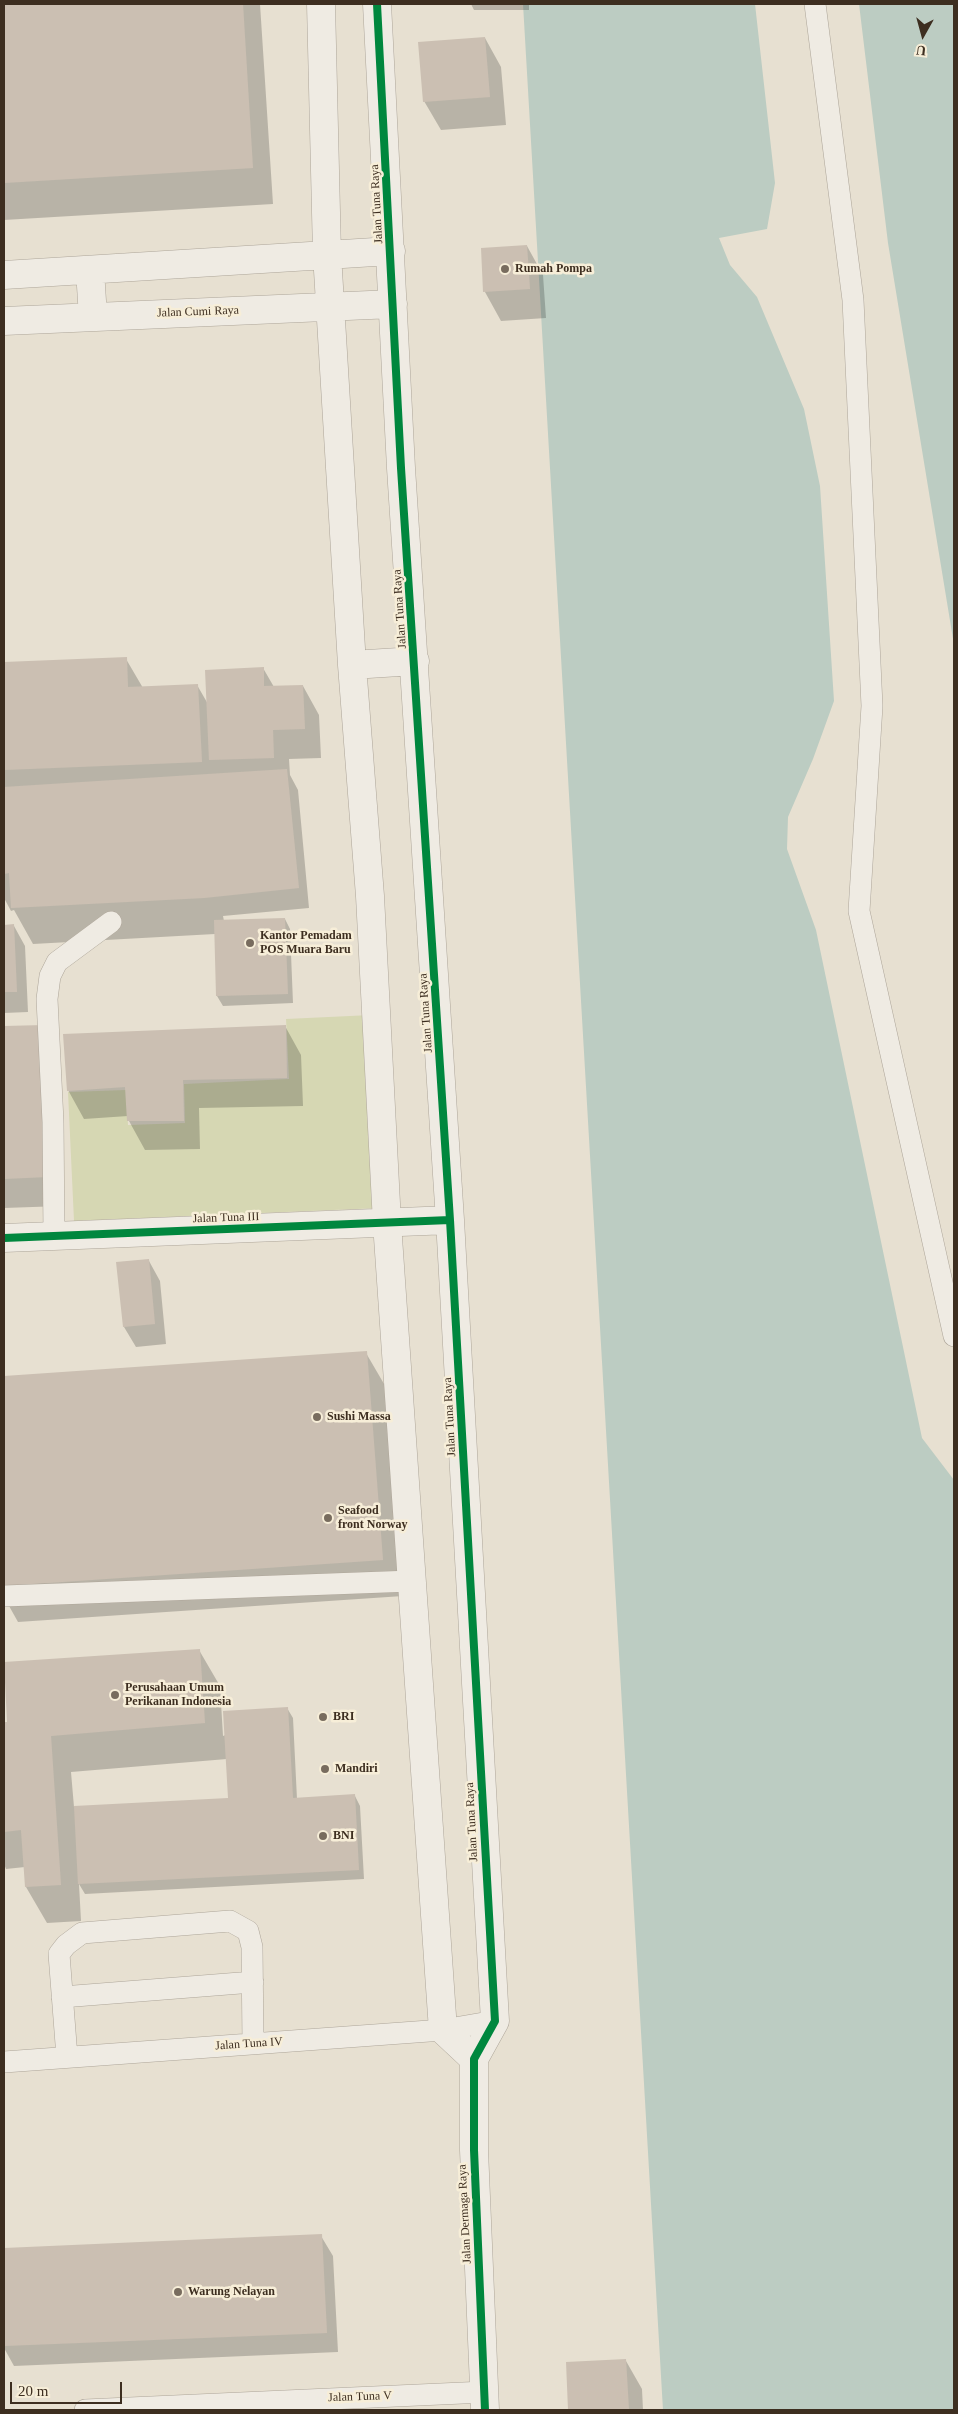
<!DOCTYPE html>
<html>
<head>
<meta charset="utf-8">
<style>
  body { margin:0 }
  #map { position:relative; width:958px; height:2414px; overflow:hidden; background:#e7e0d1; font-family:"Times New Roman",serif }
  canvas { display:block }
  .frame { position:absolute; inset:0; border:5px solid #3d2e20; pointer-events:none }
  .north { position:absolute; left:898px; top:10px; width:50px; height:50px; -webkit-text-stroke:4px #f7eed8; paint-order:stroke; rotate:187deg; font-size:14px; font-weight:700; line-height:20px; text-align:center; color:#3d2e20 }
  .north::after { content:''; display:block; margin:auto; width:18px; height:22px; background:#3d2e20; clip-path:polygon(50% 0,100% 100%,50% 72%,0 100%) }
  .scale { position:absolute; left:10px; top:2382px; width:112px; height:22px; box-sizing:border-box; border:2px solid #3d2e20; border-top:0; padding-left:6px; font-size:15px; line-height:18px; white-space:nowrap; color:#3d2e20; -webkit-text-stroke:4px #f7eed8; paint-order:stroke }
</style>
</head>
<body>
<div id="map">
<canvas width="958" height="2414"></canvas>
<div class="frame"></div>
<div class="north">U</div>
<div class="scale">20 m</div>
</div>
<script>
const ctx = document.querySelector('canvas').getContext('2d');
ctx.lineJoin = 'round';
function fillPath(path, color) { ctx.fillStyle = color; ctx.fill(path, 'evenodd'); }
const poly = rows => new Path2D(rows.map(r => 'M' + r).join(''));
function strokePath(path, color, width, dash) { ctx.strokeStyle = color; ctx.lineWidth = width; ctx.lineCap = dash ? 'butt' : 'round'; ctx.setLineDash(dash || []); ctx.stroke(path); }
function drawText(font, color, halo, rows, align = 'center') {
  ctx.font = font + ' "Times New Roman",serif'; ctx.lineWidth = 5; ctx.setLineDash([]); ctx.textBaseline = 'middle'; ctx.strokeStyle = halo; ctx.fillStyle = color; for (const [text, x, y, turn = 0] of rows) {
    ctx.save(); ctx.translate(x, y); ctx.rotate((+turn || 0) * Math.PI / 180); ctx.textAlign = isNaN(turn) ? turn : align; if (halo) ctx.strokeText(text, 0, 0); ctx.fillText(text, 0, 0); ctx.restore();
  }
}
fillPath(poly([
  [371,1015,380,1208,74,1221,68,1092,126,1090,128,1125,185,1123,184,1084,289,1079,286,1019]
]), '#d6d7b3');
fillPath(poly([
  [523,4,755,4,775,183,767,229,719,238,730,265,757,297,804,409,820,486,834,701,813,759,788,817,787,849,816,930,922,1438,954,1480,954,2410,663,2410],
  [859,4,954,4,954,645,888,243]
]), '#bcccc2');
fillPath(poly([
  [4,4,260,4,273,204,4,220],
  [471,4,529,4,529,10,474,10],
  [485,38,501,67,506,125,441,130,424,101],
  [527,246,543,275,546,318,501,321,485,292,482,249],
  [126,659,143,688,197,685,208,704,263,668,274,687,303,686,319,715,321,758,289,759,290,775,298,790,309,908,223,916,224,921,285,919,290,929,293,1003,223,1006,217,996,215,934,33,944,14,910,11,911,4,898,4,664],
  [4,926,14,926,25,946,28,1012,4,1013],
  [44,1026,60,1055,62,1206,4,1208,4,1028],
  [285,1026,301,1055,303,1106,199,1108,200,1149,145,1150,129,1121,128,1116,84,1119,68,1090],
  [149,1261,160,1281,166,1344,136,1347,124,1327],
  [366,1353,387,1389,403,1596,18,1622,4,1597,4,1378],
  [199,1650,220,1686,223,1736,287,1708,293,1718,297,1799,355,1796,360,1806,364,1879,85,1894,79,1884,81,1921,47,1923,26,1887,25,1867,6,1869,4,1864,4,1723],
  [227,1759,229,1799,74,1807,71,1772],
  [321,2236,333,2256,338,2352,14,2366,4,2348,4,2249],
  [626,2361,642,2389,643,2410,570,2410,567,2363]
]), '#0003');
fillPath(poly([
  [4,4,243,4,253,168,4,183],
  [485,37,490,97,423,102,418,42],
  [527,245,530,289,483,292,481,248],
  [127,657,128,687,198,684,202,762,4,770,4,662],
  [264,667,264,686,303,685,305,729,273,730,274,758,209,760,205,670],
  [287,769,299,888,204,898,11,908,9,873,4,874,4,787],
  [285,918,288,994,216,996,214,920],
  [14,924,17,992,4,992,4,925],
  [44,1025,47,1177,4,1179,4,1026],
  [286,1025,287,1078,183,1080,184,1121,127,1121,125,1087,67,1091,63,1034],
  [149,1259,155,1324,123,1327,116,1262],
  [367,1351,383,1560,4,1586,4,1376],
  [200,1649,205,1723,51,1736,61,1885,25,1887,21,1830,4,1832,4,1722,7,1722,4,1662],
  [288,1707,293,1798,355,1794,359,1870,78,1884,74,1806,228,1798,223,1711],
  [322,2234,327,2333,4,2346,4,2248],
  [626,2359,629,2410,568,2410,566,2362]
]), '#cbbfb2');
const lane = poly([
  [815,4,853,300,872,706,859,911,954,1336],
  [54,1236,53,1122,47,999,50,976,57,962,111,922],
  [4,1596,412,1581],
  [62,1997,253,1982],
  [67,2057,59,1954,66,1945,82,1933,230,1921,248,1931,252,1947,253,2043],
  [4,2062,443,2030,495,2021],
  [85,2410,485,2392]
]);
const street = poly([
  [321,4,327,254,352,665,370,896,387,1223,443,2030,474,2059],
  [377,4,401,468,450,1220,495,2021,474,2059,474,2150,485,2410],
  [90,270,93,317],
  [4,275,391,251],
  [4,321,393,304],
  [352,665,415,661],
  [4,1238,450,1220]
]);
strokePath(lane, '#ada599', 22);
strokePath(street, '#ada599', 29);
strokePath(lane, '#efebe3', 21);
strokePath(street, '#efebe3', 28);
strokePath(poly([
  [377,4,401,468,450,1220,495,2021,474,2059,474,2150,485,2410],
  [4,1238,450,1220]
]), '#00873e', 8);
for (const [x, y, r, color] of [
  [505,269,5,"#786c5e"],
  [250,943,5,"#786c5e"],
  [317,1417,5,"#786c5e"],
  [328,1518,5,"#786c5e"],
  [115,1695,5,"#786c5e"],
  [323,1717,5,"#786c5e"],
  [325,1769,5,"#786c5e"],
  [323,1836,5,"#786c5e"],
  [178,2292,5,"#786c5e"]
]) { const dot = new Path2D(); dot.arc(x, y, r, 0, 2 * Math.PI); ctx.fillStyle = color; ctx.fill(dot); strokePath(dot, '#f7eed8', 2); }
drawText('12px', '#3d2e20', '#f7eed8', [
  ["Jalan Tuna Raya",377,204,-93],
  ["Jalan Cumi Raya",198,312,-2],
  ["Jalan Tuna Raya",400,609,-94],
  ["Jalan Tuna Raya",426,1013,-94],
  ["Jalan Tuna III",226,1218,-2],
  ["Jalan Tuna Raya",450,1417,-93],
  ["Jalan Tuna Raya",472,1822,-93],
  ["Jalan Tuna IV",249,2044,-4],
  ["Jalan Dermaga Raya",465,2214,-93],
  ["Jalan Tuna V",360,2397,-2]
]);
drawText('bold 12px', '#3d2e20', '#f7eed8', [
  ["Rumah Pompa",515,269],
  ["Kantor Pemadam",260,936],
  ["POS Muara Baru",260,950],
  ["Sushi Massa",327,1417],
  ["Seafood",338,1511],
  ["front Norway",338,1525],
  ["Perusahaan Umum",125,1688],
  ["Perikanan Indonesia",125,1702],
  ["BRI",333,1717],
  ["Mandiri",335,1769],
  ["BNI",333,1836],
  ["Warung Nelayan",188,2292]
], 'left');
</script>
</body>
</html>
